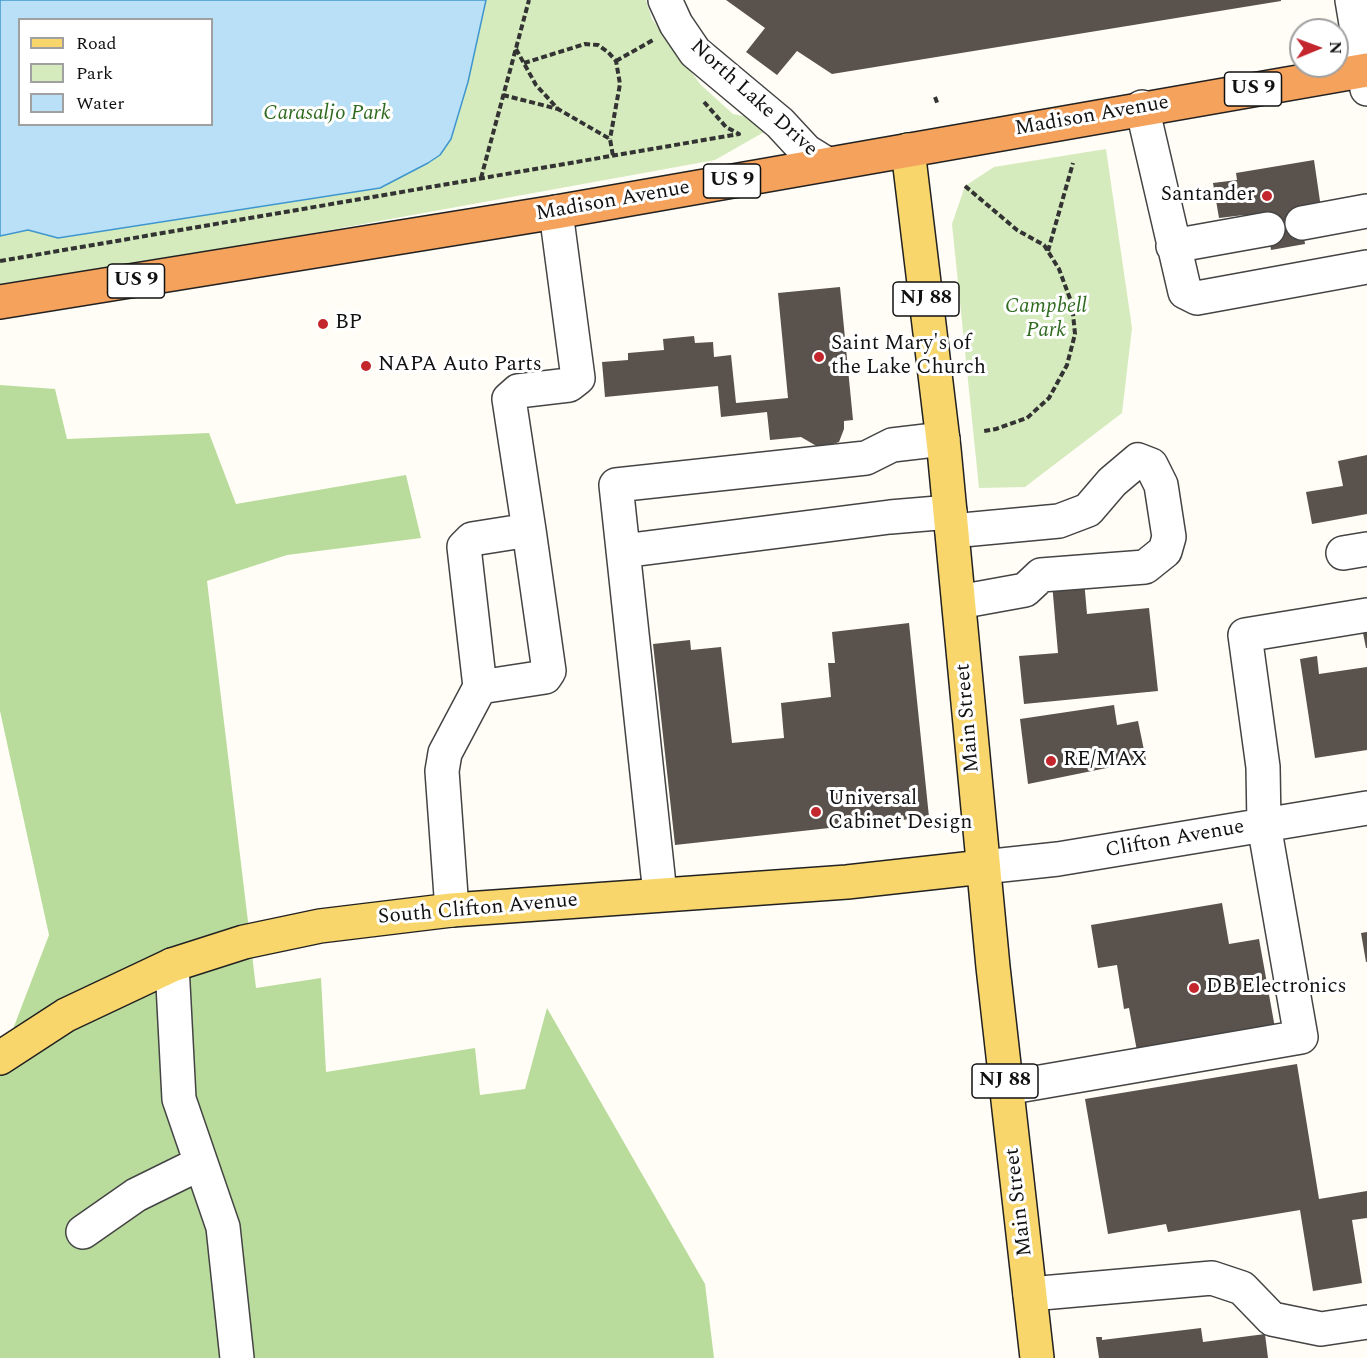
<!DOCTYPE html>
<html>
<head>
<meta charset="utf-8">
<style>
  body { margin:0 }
  #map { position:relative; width:1367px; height:1358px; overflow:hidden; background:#fffdf5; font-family:Spectral,serif }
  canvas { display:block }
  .legend { position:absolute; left:18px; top:18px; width:195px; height:108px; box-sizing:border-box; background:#fff; border:2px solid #a0a0a0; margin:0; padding:8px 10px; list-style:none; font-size:18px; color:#111 }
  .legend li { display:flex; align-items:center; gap:12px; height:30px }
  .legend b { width:30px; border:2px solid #a0a0a0 }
  .north { position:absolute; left:1289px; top:18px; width:60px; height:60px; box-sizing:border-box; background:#fff; border:2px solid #a0a0a0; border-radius:50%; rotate:89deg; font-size:16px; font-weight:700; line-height:24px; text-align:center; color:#111 }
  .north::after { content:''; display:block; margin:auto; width:21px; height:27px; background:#c4262e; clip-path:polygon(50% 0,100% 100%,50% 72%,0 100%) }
</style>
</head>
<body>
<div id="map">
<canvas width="1367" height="1358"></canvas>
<ul class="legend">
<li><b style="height:8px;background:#f9d66b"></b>Road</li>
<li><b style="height:16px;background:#d5ebbd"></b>Park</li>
<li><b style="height:16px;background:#b9e0f7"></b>Water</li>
</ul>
<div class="north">N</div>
</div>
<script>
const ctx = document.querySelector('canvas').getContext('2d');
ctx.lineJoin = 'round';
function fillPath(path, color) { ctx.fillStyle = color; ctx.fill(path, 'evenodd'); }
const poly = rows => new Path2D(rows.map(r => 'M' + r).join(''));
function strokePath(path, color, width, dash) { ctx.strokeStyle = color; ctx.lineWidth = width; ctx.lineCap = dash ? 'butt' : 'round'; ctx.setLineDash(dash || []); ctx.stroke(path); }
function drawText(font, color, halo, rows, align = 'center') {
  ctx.font = font + ' Spectral,serif'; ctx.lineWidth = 6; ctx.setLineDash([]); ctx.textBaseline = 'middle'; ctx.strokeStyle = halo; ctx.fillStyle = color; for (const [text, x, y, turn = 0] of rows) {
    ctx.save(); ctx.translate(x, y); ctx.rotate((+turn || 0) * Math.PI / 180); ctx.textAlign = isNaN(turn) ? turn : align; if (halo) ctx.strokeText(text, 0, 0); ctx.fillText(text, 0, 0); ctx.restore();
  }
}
fillPath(poly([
  [0,0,646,0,652,19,701,85,733,114,780,123,715,160,0,290],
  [20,20,212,20,212,124,20,124],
  [1106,149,1132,328,1122,413,1025,487,979,488,952,224,965,186,994,167]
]), '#d5ebbd');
fillPath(poly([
  [0,385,55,389,67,439,209,433,236,504,406,475,421,538,287,555,207,581,256,988,321,978,326,1072,475,1048,480,1095,525,1089,547,1008,705,1284,714,1358,0,1358,0,1063,49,935,0,711]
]), '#b9dc9c');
const water = poly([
  [0,0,486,0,468,82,451,139,440,155,428,163,380,188,58,238,28,230,0,236,0,0],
  [20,20,212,20,212,124,20,124,20,20]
]);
fillPath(water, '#b9e0f7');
strokePath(water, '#3f96cf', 1.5);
fillPath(poly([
  [726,0,1281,0,1281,1,832,74,797,51,777,75,746,52,765,28],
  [1314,160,1321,208,1300,211,1305,244,1271,250,1266,216,1245,220,1244,215,1219,218,1213,183,1237,180,1236,173],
  [840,287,853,420,844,421,844,429,839,442,820,448,801,437,770,440,767,412,721,417,718,386,605,397,602,362,628,360,628,353,664,350,663,339,694,336,695,343,713,342,714,357,731,355,736,403,788,398,778,293],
  [1367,455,1367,514,1312,524,1306,492,1343,486,1338,461],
  [1084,580,1087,614,1149,608,1158,691,1024,704,1019,656,1058,653,1052,583],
  [909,623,929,817,675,845,653,644,690,640,691,650,721,647,732,743,784,738,781,703,831,697,828,663,835,663,832,632],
  [1367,632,1367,648,1366,648,1363,633],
  [1317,656,1319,674,1367,667,1367,750,1315,758,1300,659],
  [1114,705,1117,725,1138,721,1146,760,1028,784,1020,719],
  [1222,903,1229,944,1259,939,1275,1028,1137,1051,1129,1008,1124,1009,1117,965,1098,968,1091,925],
  [1367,932,1367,962,1366,962,1361,933],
  [1297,1064,1319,1199,1367,1191,1367,1218,1352,1220,1362,1283,1313,1291,1300,1210,1168,1232,1166,1224,1108,1234,1085,1099],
  [1201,1328,1203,1342,1265,1334,1268,1358,1099,1358,1096,1337,1102,1337,1102,1340]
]), '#5a524d');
const minor = poly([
  [665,0,676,24,695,52,780,123,806,151,827,164],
  [1352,0,1367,89],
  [1142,107,1185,292,1197,298,1367,267],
  [1302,223,1367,211],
  [1173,246,1268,229],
  [529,530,472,539,464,547,480,687,545,677,549,671,529,530,509,399,518,391,569,385,578,378,556,212],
  [952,531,1059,521,1088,510,1112,482,1138,460,1151,465,1161,485,1169,537,1165,551,1145,567,1041,575,1025,590,959,602],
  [623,551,890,517,950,512],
  [1343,553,1367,549],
  [983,867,1058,859,1367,808],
  [660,894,616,485,866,458,892,445,943,439],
  [452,910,442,771,445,753,480,687],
  [172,965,179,1099,223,1227,237,1358],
  [1006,1088,1301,1037,1264,825,1263,767,1245,635,1367,615],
  [83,1232,136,1195,199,1164],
  [1030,1294,1212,1278,1242,1288,1272,1319,1321,1329,1367,1322]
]);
const major = poly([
  [908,150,944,449,993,967,1037,1358],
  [0,1058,66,1015,172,965,244,942,320,926,452,910,847,882,983,867]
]);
const highway = poly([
  [0,302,556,212,1367,70]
]);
strokePath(minor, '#444', 36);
strokePath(major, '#222', 36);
strokePath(highway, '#222', 36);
strokePath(poly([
  [516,49,536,85,558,109,610,139,613,156],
  [616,61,653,40],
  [524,63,585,44,598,45,608,52,616,61,620,84,610,139],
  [503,95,558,109],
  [935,97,938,105],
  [481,178,529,0],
  [965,186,1017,230,1044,245,1059,269,1072,304,1075,334,1067,365,1049,398,1027,418,996,429,984,431],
  [1048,251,1073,163],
  [0,261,739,134,726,127,704,102]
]), '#333', 4, [6, 3]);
strokePath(minor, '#fff', 33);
strokePath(major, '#f9d66b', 33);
strokePath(highway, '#f5a25d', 33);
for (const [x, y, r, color] of [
  [1267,196,6,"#c4262e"],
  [323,324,6,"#c4262e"],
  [819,357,6,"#c4262e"],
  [366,366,6,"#c4262e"],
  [1051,761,6,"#c4262e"],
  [816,812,6,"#c4262e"],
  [1194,988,6,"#c4262e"]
]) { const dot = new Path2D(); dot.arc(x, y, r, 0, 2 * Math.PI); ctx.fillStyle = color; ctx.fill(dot); strokePath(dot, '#fff', 2); }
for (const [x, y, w] of [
  [1253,89,57],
  [732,181,57],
  [136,281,57],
  [926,299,66],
  [1005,1081,66]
]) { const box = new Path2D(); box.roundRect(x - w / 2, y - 17, w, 34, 4.5); ctx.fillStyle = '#fff'; ctx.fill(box); strokePath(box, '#111', 1.5); }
drawText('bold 20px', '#111', null, [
  ["US 9",1253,89],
  ["US 9",732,181],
  ["US 9",136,281],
  ["NJ 88",926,299],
  ["NJ 88",1005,1081]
]);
drawText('21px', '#111', '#fff', [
  ["North Lake Drive",753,99,42],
  ["Madison Avenue",1092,117,-10],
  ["Madison Avenue",613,202,-10],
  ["Main Street",969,718,-95],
  ["Clifton Avenue",1175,840,-10],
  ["South Clifton Avenue",478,910,-5],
  ["Main Street",1020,1202,-97]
]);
drawText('italic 21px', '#2f6b1f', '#fff', [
  ["Carasaljo Park",327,115],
  ["Campbell",1046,308],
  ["Park",1046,332]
]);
drawText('21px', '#111', '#fff', [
  ["Santander",1255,196,"right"],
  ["BP",335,324],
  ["Saint Mary's of",831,345],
  ["the Lake Church",831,369],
  ["NAPA Auto Parts",378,366],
  ["RE/MAX",1063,761],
  ["Universal",828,800],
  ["Cabinet Design",828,824],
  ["DB Electronics",1206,988]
], 'left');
</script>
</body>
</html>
